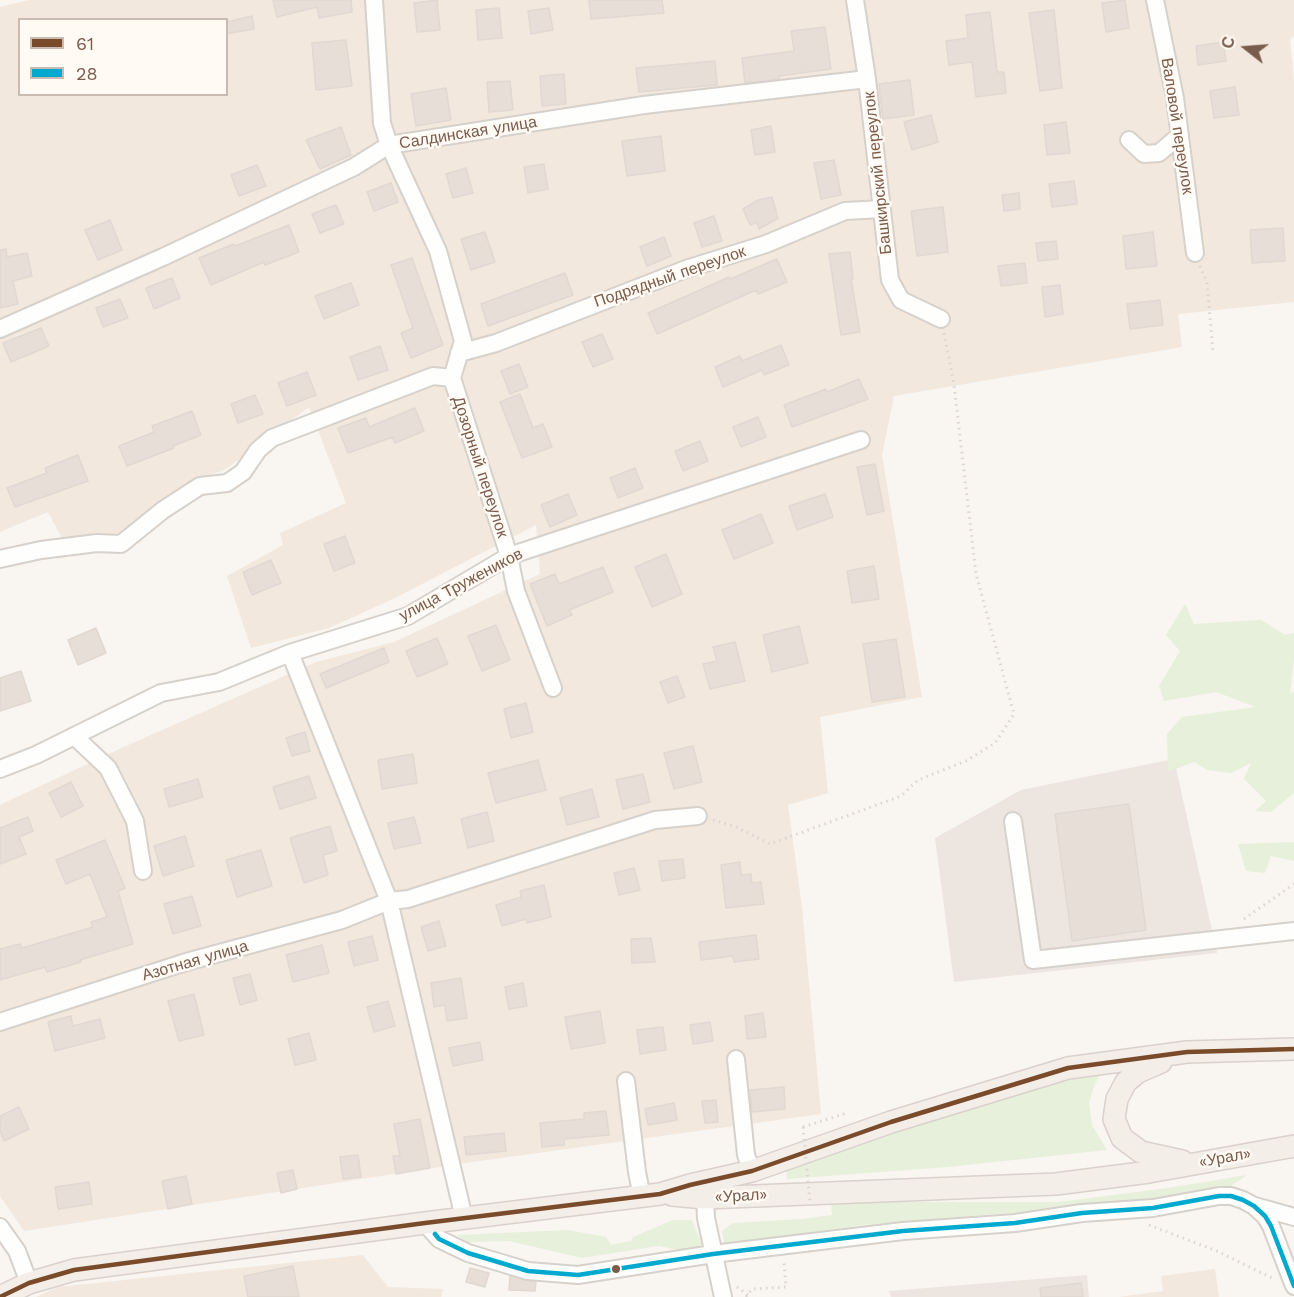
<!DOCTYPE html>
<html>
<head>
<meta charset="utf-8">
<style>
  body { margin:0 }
  #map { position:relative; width:1294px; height:1297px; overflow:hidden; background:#f9f5f0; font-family:"Work Sans",sans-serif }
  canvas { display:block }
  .legend { position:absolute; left:18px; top:18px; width:210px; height:78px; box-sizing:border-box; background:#fffaf3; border:2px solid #cabbb1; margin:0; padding:8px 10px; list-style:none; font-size:18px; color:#7a5c4d }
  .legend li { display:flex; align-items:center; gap:12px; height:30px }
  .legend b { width:30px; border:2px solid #cabbb1 }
  .north { position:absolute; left:1216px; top:18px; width:60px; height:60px; -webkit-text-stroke:4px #fffaf3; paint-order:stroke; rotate:287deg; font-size:16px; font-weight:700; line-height:24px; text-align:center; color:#7a5c4d }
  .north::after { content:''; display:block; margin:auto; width:21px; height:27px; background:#7a5c4d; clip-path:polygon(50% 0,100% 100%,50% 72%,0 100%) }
</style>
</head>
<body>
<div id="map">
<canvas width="1294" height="1297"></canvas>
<ul class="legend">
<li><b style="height:8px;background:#7a4b2a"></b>61</li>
<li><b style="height:8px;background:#00a9ce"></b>28</li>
</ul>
<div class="north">С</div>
</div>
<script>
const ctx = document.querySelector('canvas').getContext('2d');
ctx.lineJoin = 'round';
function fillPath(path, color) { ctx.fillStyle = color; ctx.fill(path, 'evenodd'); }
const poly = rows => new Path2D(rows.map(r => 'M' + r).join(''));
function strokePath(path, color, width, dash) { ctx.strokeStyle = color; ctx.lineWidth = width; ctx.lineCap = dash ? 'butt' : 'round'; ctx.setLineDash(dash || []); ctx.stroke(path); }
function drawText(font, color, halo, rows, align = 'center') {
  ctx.font = font + ' "Work Sans",sans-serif'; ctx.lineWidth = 5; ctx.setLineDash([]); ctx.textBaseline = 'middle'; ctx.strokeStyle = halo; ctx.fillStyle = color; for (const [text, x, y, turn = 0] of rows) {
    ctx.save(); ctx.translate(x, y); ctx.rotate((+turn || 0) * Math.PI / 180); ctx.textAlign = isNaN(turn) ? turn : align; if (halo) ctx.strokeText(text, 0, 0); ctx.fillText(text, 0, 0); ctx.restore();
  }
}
fillPath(poly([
  [30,0,1294,0,1294,36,1290,39,1294,81,1294,302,1178,314,1182,347,894,396,882,455,922,697,820,717,828,793,788,805,802,907,821,1114,465,1163,24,1231,0,1196,0,805,117,750,316,662,394,642,540,574,536,525,395,598,329,628,251,648,227,576,283,545,280,533,346,503,309,407,226,469,185,485,130,531,65,544,48,512,0,532,0,7],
  [20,20,226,20,226,94,20,94],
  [363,1255,388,1287,443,1289,441,1297,36,1297,58,1287],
  [1215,1269,1219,1297,1119,1297,1163,1291,1161,1276]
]), '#f2e8de');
fillPath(poly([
  [1174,759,1217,953,954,982,935,838,1021,790],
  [1087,1275,1089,1297,891,1297,889,1291]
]), '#ede5e0');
fillPath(poly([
  [1185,604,1194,624,1261,620,1285,635,1294,633,1294,659,1290,693,1294,692,1294,793,1271,812,1255,811,1266,801,1244,779,1251,763,1231,773,1207,770,1194,762,1168,772,1167,734,1182,717,1256,707,1216,692,1164,701,1159,686,1180,651,1166,635],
  [1294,842,1294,861,1271,856,1265,873,1246,871,1238,844],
  [1102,1071,1094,1086,1089,1103,1092,1125,1107,1150,948,1167,787,1179,786,1170,1005,1094],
  [1247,1175,1226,1189,1197,1191,1166,1200,864,1225,725,1247,722,1231,733,1223,802,1219,832,1215,831,1202,1058,1202,1168,1188],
  [673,1220,692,1220,701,1243,698,1254,659,1246,582,1258,509,1241,467,1242,457,1235,568,1230,606,1237,611,1245,631,1241,633,1237]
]), '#e7f0db');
const building = poly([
  [273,0,351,0,352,12,319,18,317,7,277,17,273,0],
  [437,0,440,30,417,32,414,3,437,0],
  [589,0,662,0,664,13,591,19,589,0],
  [1125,0,1129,28,1106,32,1102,3,1125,0],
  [499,8,502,38,478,40,476,10,499,8],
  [549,8,553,30,531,34,528,11,549,8],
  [1054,10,1062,88,1040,91,1029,13,1054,10],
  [990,12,997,72,1004,72,1006,93,976,97,972,62,949,65,946,41,968,38,966,15,990,12],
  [252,16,254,29,226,34,226,22,252,16],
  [825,27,831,69,779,76,779,79,745,83,742,58,794,51,791,31,825,27],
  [346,40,352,86,316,90,312,43,346,40],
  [1223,42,1226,61,1198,65,1196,46,1223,42],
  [715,61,717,85,639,92,636,68,715,61],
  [564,74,566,104,542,106,540,76,564,74],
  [910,80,914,115,883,119,879,84,910,80],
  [510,81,513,110,489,112,487,82,510,81],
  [1235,87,1239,115,1214,118,1210,91,1235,87],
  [446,88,451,120,416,126,411,94,446,88],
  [931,115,938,142,912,150,904,122,931,115],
  [1066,122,1070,153,1047,155,1044,125,1066,122],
  [771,126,775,152,755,155,751,130,771,126],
  [341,127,351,155,320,169,306,140,341,127],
  [661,136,665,171,627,176,622,141,661,136],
  [834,160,841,195,821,199,814,163,834,160],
  [544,164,548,189,528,193,524,167,544,164],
  [257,165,266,186,239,196,231,175,257,165],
  [466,168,473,193,453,198,446,174,466,168],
  [1074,181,1077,204,1052,207,1049,184,1074,181],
  [391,183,398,202,374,211,367,192,391,183],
  [1019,193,1020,209,1004,211,1002,195,1019,193],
  [772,197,778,218,759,229,757,222,750,225,743,209,758,200,772,197],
  [336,205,344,224,320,233,312,214,336,205],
  [943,207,948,252,917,256,911,211,943,207],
  [714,216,722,241,702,247,694,223,714,216],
  [110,220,122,250,98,260,85,230,110,220],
  [289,225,299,252,265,265,264,262,211,285,199,258,234,244,235,246,289,225],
  [1283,228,1285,261,1252,263,1250,230,1283,228],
  [485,232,495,262,471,270,461,239,485,232],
  [1153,232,1157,266,1126,269,1123,236,1153,232],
  [664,237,671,256,647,266,640,247,664,237],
  [1056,241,1058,259,1038,261,1036,243,1056,241],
  [6,249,7,257,27,253,32,276,13,281,18,304,0,308,0,250,6,249],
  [850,252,853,279,851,279,860,332,841,335,829,254,850,252],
  [412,258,443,345,411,358,401,333,413,328,391,265,412,258],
  [777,259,787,282,758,294,756,290,657,334,648,313,729,277,730,279,777,259],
  [1025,263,1027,283,1001,286,998,266,1025,263],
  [565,273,573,295,488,326,481,304,565,273],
  [172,278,180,298,154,309,146,288,172,278],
  [351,283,359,305,324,319,315,296,351,283],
  [1060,285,1063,314,1045,317,1042,287,1060,285],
  [120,299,128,318,103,327,96,308,120,299],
  [1160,300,1163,325,1130,329,1127,304,1160,300],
  [41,328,49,346,11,362,3,343,41,328],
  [602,334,613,359,593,367,582,342,602,334],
  [781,345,789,365,764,375,762,370,723,387,715,367,740,356,742,361,781,345],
  [380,346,388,370,358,380,350,357,380,346],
  [519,364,528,387,510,394,501,371,519,364],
  [307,372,316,395,287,406,278,383,307,372],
  [859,379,868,399,792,427,784,405,826,389,827,392,859,379],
  [520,394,533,428,543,424,552,447,522,458,500,402,520,394],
  [255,395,263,414,238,423,231,404,255,395],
  [415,408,424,431,395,443,393,437,348,453,338,428,366,418,369,427,415,408],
  [192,411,201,435,173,446,174,448,127,466,119,446,154,432,152,426,192,411],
  [758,417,766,437,741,447,733,427,758,417],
  [700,441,708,461,683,471,675,451,700,441],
  [78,455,88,481,15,507,7,488,47,473,45,468,78,455],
  [875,464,884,511,867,515,857,467,875,464],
  [635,468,643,488,618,498,610,478,635,468],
  [568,494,577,515,550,527,541,505,568,494],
  [825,494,833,517,797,530,789,506,825,494],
  [761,514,773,543,734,559,722,530,761,514],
  [345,536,355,563,334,571,324,544,345,536],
  [666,554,682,594,652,607,635,567,666,554],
  [271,560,281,583,252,595,243,572,271,560],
  [874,566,879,599,852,603,847,571,874,566],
  [603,567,613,592,569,610,572,615,547,626,530,584,555,574,559,584,603,567],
  [496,625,510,660,482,671,468,636,496,625],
  [799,626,808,663,772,672,763,635,799,626],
  [96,628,106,653,78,665,68,640,96,628],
  [437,638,448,664,417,677,406,651,437,638],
  [896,639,905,697,872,702,863,644,896,639],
  [735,642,745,681,710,689,703,664,717,661,713,647,735,642],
  [384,648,389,662,326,688,320,674,384,648],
  [21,671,31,701,0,711,0,678,21,671],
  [677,676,685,697,668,703,660,682,677,676],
  [526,703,533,732,511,738,504,709,526,703],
  [305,732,310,751,292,756,286,738,305,732],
  [693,746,702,782,674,789,664,753,693,746],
  [413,754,417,783,382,789,378,760,413,754],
  [538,760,546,790,496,803,488,773,538,760],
  [643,774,650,802,623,809,616,780,643,774],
  [309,776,316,798,280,809,273,787,309,776],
  [198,779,203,797,169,807,164,789,198,779],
  [71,782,83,806,61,817,49,793,71,782],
  [592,789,599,817,567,825,560,798,592,789],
  [1129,804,1146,930,1072,941,1055,814,1129,804],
  [487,812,494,841,468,848,461,819,487,812],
  [28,817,33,831,19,837,26,854,0,864,0,828,28,817],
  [414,817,421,843,394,849,388,823,414,817],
  [330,826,337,851,323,855,328,875,304,883,290,838,330,826],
  [185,836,194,866,163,876,154,846,185,836],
  [105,840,125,888,118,891,133,944,80,960,81,962,47,972,45,967,0,980,0,949,20,944,22,948,93,927,91,922,107,917,90,874,66,884,56,860,105,840],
  [261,850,272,886,237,897,226,860,261,850],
  [683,859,685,878,662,881,659,861,683,859],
  [740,862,741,875,751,874,752,883,761,882,764,904,726,908,721,865,740,862],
  [634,868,640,890,619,895,614,873,634,868],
  [544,885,551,917,527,923,526,919,502,926,496,905,521,897,520,891,544,885],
  [192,896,201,926,173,934,164,904,192,896],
  [439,921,446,946,428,951,421,927,439,921],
  [756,935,759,959,734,962,733,956,701,960,699,942,756,935],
  [372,936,378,960,354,966,348,942,372,936],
  [651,938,655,962,632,963,631,939,651,938],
  [322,945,329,973,293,982,286,955,322,945],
  [250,974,257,1000,240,1005,233,978,250,974],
  [461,978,467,1018,447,1021,445,1005,434,1007,431,983,461,978],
  [523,983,527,1006,509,1009,505,987,523,983],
  [194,994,204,1035,179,1041,168,1001,194,994],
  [388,1001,395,1026,374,1032,367,1007,388,1001],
  [600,1011,605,1043,571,1049,565,1017,600,1011],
  [763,1013,766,1037,747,1039,745,1016,763,1013],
  [71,1016,73,1026,100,1019,105,1038,55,1051,48,1022,71,1016],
  [710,1022,713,1041,693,1044,690,1025,710,1022],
  [663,1027,666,1050,640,1054,637,1030,663,1027],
  [309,1033,316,1060,295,1065,288,1039,309,1033],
  [480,1042,483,1060,453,1066,449,1048,480,1042],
  [784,1087,785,1109,752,1112,750,1090,784,1087],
  [716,1100,718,1122,705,1123,702,1101,716,1100],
  [674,1103,677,1120,648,1125,645,1109,674,1103],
  [19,1107,29,1129,4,1141,0,1131,0,1116,19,1107],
  [606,1111,609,1135,564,1139,564,1145,542,1147,540,1123,584,1119,584,1113,606,1111],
  [420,1119,430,1168,396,1174,393,1156,400,1156,394,1124,420,1119],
  [504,1133,506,1151,466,1155,464,1137,504,1133],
  [358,1155,361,1177,343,1179,340,1157,358,1155],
  [293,1170,297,1189,281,1193,277,1173,293,1170],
  [186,1176,192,1204,168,1209,162,1181,186,1176],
  [89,1182,92,1204,58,1209,55,1187,89,1182],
  [293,1266,299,1297,248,1297,244,1276,293,1266],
  [470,1268,489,1273,485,1287,466,1282,470,1268],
  [510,1276,536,1282,535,1291,509,1290,510,1276],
  [1081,1283,1083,1297,1041,1297,1040,1288,1081,1283]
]);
fillPath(building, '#e6ded7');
strokePath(building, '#e2d8d2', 1.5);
const minor = poly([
  [374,0,382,123,389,145,438,251,463,341,452,378,509,556,516,591,553,688],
  [855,0,867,79,890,280,901,300,941,319],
  [1155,0,1175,98,1195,253],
  [1129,140,1144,154,1159,153,1180,135],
  [0,329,163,257,354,167,389,145,644,105,867,79],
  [459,353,496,343,686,269,766,244,845,211,882,209],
  [0,559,41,550,97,543,121,544,163,510,200,486,227,483,243,472,258,450,272,438,433,376,452,378],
  [290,653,389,901,464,1218],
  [74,736,108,768,135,821,143,871],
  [0,769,36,755,161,693,219,682,290,653,408,616,509,556,861,440],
  [1013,821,1033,960,1294,931],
  [0,1022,186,962,342,920,389,901,408,899,655,820,698,816],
  [736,1059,746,1155,752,1171],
  [626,1081,637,1172,642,1197],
  [705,1198,706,1218,723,1297],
  [1255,1206,1294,1217],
  [425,1223,439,1239,468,1253,528,1271,578,1275,713,1254,903,1231,1015,1223,1082,1213,1153,1208,1219,1196,1231,1196,1243,1200,1254,1206,1265,1216,1271,1226,1294,1286],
  [0,1227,17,1251,29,1283]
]);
const major = poly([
  [1161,1062,1138,1072,1126,1082,1117,1099,1114,1119,1122,1138,1141,1152,1182,1161],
  [672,1195,705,1198,1056,1184,1149,1172,1294,1146],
  [0,1297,29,1283,74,1270,425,1223,660,1194,690,1185,752,1171,891,1122,1068,1068,1187,1052,1294,1049]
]);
strokePath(minor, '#d7d1cb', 20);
strokePath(major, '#dad1cc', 24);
strokePath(poly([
  [1200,266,1207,282,1213,352],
  [713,820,734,826,770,844,901,796,918,780,966,761,995,743,1014,714,976,574,954,385,944,333],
  [1244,919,1294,884],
  [803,1127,847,1113],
  [1149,1225,1217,1251,1272,1278],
  [737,1287,748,1295],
  [746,1297,752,1289,786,1287,784,1263]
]), '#dcd5d0', 3, [1.5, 4.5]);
strokePath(minor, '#fefefd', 16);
strokePath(major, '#f3eee8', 21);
strokePath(poly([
  [803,1127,810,1203]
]), '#dcd5d0', 3, [1.5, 4.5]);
strokePath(poly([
  [0,1297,29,1283,74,1270,425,1223,660,1194,690,1185,752,1171,891,1122,1068,1068,1187,1052,1294,1049]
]), '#7a4b2a', 4.5);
strokePath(poly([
  [435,1234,439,1239,468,1253,528,1271,578,1275,713,1254,903,1231,1015,1223,1082,1213,1153,1208,1219,1196,1231,1196,1243,1200,1254,1206,1265,1216,1271,1226,1294,1286]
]), '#00a9ce', 4.5);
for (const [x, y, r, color] of [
  [616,1269,5,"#7a5c4d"]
]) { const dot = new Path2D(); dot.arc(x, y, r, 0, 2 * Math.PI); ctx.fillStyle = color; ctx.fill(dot); strokePath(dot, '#fffaf3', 2); }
drawText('16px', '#7a5c4d', '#fffaf3', [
  ["Валовой переулок",1177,126,81],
  ["Салдинская улица",468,133,-9],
  ["Башкирский переулок",878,173,-96],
  ["Подрядный переулок",670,277,-19],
  ["Дозорный переулок",480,467,72],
  ["улица Тружеников",461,585,-28],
  ["Азотная улица",195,961,-16],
  ["«Урал»",1225,1158,-10],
  ["«Урал»",741,1196,-3]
]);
</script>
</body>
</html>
